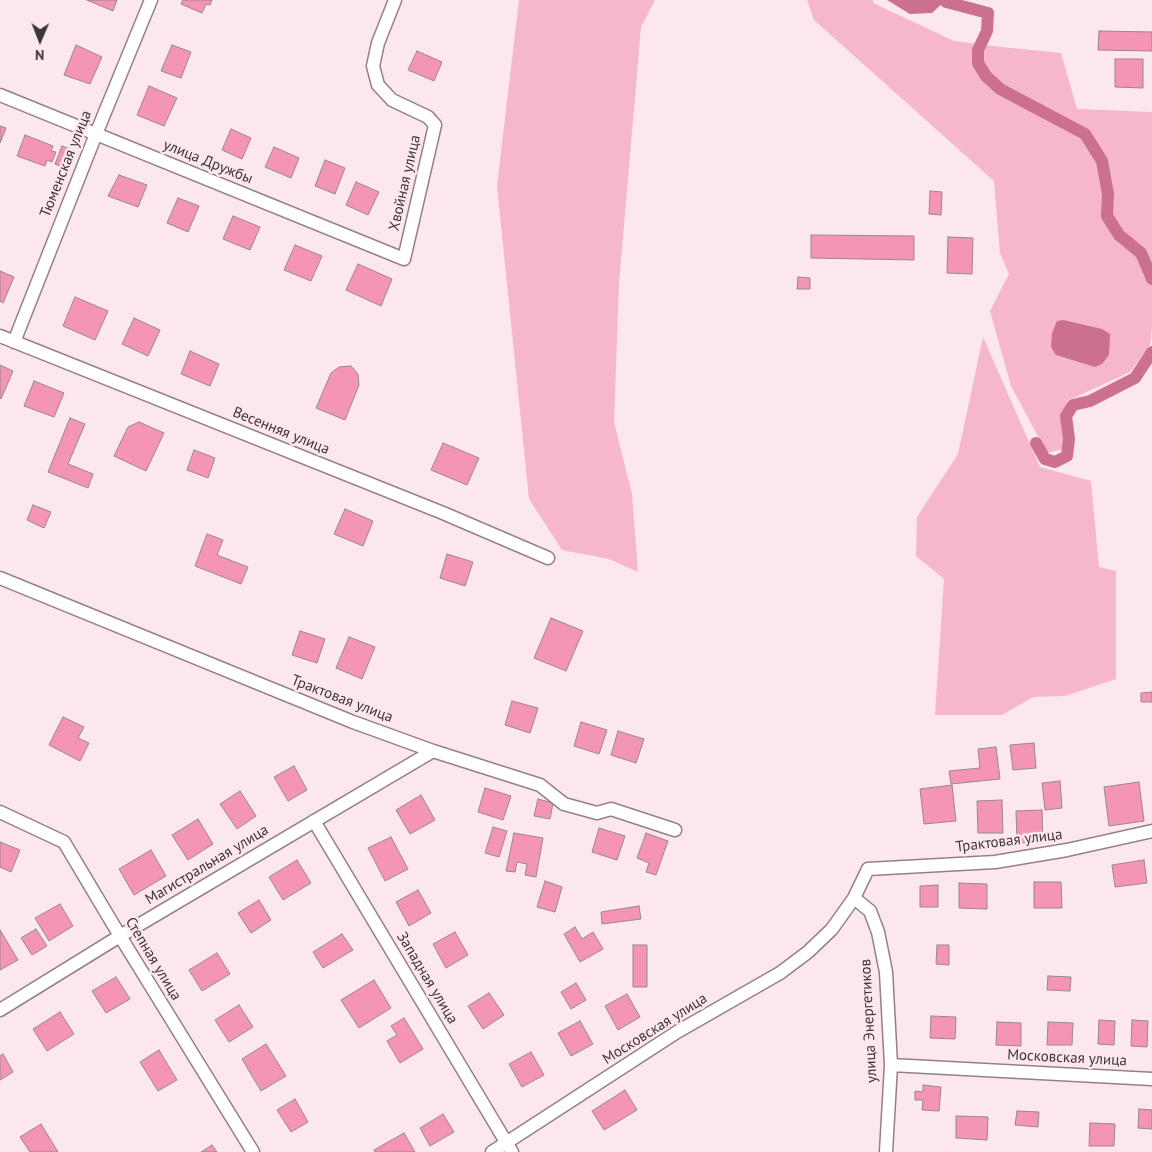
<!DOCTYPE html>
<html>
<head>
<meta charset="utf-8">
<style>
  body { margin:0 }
  #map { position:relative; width:1152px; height:1152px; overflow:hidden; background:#fce7ed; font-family:"PT Sans",sans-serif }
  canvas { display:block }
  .north { position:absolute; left:15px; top:15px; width:50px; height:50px; -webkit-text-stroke:4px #fce7ed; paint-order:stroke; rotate:181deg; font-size:14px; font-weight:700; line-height:20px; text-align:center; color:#3d3538 }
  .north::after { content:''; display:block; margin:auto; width:18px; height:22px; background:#3d3538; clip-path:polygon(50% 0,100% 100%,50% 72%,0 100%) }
</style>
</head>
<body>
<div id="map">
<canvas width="1152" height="1152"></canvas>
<div class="north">N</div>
</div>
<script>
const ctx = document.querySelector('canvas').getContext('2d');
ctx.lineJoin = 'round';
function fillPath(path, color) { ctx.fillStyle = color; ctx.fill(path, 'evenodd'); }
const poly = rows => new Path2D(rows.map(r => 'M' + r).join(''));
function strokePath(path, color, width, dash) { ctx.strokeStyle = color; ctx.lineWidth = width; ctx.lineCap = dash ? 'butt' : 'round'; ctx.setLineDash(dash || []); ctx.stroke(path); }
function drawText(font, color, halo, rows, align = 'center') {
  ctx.font = font + ' "PT Sans",sans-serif'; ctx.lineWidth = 5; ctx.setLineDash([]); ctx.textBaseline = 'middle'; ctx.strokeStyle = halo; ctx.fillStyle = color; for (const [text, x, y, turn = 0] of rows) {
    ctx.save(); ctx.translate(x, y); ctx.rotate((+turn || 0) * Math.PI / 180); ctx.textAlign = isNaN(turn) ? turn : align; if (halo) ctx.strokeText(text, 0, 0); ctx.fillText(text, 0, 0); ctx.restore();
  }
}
fillPath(poly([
  [519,0,655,0,641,27,619,283,614,422,632,494,638,572,609,559,562,550,529,499,497,186],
  [807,0,873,0,873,3,954,41,1001,47,1061,53,1077,109,1152,112,1152,327,1150,345,1130,372,1067,401,1063,449,1047,453,1011,386,990,311,1009,274,1000,253,994,181,814,20],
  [983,337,1040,467,1091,481,1099,567,1116,571,1116,679,1065,696,1033,697,1002,715,935,715,944,579,916,556,917,517,958,454]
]), '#f5b7c9');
fillPath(poly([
  [887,0,946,0,932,13,910,14],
  [1063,320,1102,329,1110,334,1109,355,1102,364,1095,367,1056,355,1051,347,1052,333,1057,321]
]), '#cb708e');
strokePath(poly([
  [946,2,988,13,987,31,978,50,978,63,986,76,1000,89,1085,134,1102,161,1108,194,1107,216,1119,235,1141,253,1152,279],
  [1036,443,1045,459,1055,462,1067,456,1069,439,1066,416,1073,405,1090,401,1135,378,1152,352]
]), '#cb708e', 12);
const building = poly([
  [87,0,117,0,113,11,87,0],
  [183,0,212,0,210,5,206,4,202,13,181,4,183,0],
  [1099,31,1152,32,1152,51,1098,50,1099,31],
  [76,45,102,57,90,84,64,75,76,45],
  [172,45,191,52,181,78,161,71,172,45],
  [417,51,442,62,434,81,408,70,417,51],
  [1115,59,1143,59,1143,88,1115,87,1115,59],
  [149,86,177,98,164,126,137,115,149,86],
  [0,126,6,128,0,143,0,126],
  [231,129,251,138,242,159,222,150,231,129],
  [25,135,53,146,51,151,56,152,52,162,47,160,45,166,17,156,25,135],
  [62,146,70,149,63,167,55,164,62,146],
  [274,147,299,158,291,178,265,167,274,147],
  [325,160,345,168,335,194,315,186,325,160],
  [119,175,147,185,138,207,108,196,119,175],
  [356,182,379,192,368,215,346,205,356,182],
  [930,191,942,192,941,215,929,214,930,191],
  [178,198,199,206,188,232,167,223,178,198],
  [233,216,260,227,250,250,223,239,233,216],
  [811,235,914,236,914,260,811,258,811,235],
  [948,237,973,238,972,274,947,273,948,237],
  [295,245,322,256,311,281,284,270,295,245],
  [358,264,392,279,381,306,346,290,358,264],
  [0,271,14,277,3,303,0,301,0,271],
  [798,277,810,278,810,289,797,289,798,277],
  [75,297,108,311,95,340,63,326,75,297],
  [134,318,160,330,148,356,122,344,134,318],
  [190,351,219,364,210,386,181,374,190,351],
  [0,365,13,371,1,399,0,398,0,365],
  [351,366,358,374,359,385,345,420,316,408,331,373,339,367,351,366],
  [34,381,64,393,54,417,24,406,34,381],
  [70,418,85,424,68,464,93,474,88,488,48,472,70,418],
  [139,422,164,433,146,471,114,456,128,427,139,422],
  [443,443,479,458,467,485,431,470,443,443],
  [194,450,215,458,208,478,187,470,194,450],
  [33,505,51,512,44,528,27,520,33,505],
  [345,509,373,521,363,546,334,534,345,509],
  [207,534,223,540,217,555,248,567,241,584,195,566,207,534],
  [447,554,473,562,465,586,440,578,447,554],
  [551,618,583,631,566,671,534,658,551,618],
  [300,631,325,639,317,663,292,655,300,631],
  [349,637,375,647,362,679,336,668,349,637],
  [1152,692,1152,702,1141,702,1141,693,1152,692],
  [512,701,538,708,530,733,505,725,512,701],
  [63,717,84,727,78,738,89,743,80,761,49,745,63,717],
  [581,722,607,730,599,754,574,746,581,722],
  [618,731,644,739,636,763,611,755,618,731],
  [1034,743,1036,768,1013,770,1010,745,1034,743],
  [996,747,1000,779,951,784,949,771,980,768,978,749,996,747],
  [294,766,307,790,288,801,274,777,294,766],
  [1060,781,1062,808,1045,810,1042,783,1060,781],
  [1139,782,1144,821,1109,826,1104,787,1139,782],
  [952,785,956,821,924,824,920,789,952,785],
  [485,788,511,796,503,820,478,812,485,788],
  [240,791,256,816,237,829,220,804,240,791],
  [421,795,435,820,410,834,396,810,421,795],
  [538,799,553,803,550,819,534,816,538,799],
  [1002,800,1003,833,978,833,977,801,1002,800],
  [1042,810,1043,842,1017,843,1016,811,1042,810],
  [198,819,213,844,188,860,172,835,198,819],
  [493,827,507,831,499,857,485,853,493,827],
  [599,828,625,836,617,860,592,852,599,828],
  [514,833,543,838,536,877,525,875,527,864,517,862,515,872,506,871,514,833],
  [646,833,668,841,656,875,646,872,649,863,637,858,646,833],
  [391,837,408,869,385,881,368,848,391,837],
  [0,842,20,850,11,872,0,867,0,842],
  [151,850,166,876,134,895,119,869,151,850],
  [297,860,311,883,283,900,269,877,297,860],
  [1144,860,1147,883,1115,887,1112,865,1144,860],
  [545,881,562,887,555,912,537,907,545,881],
  [1034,882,1061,882,1062,908,1034,908,1034,882],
  [959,883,987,884,987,909,959,908,959,883],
  [938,885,938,907,920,907,920,886,938,885],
  [418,890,431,913,409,926,396,902,418,890],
  [259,900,271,920,251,933,238,913,259,900],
  [60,904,73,926,49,941,35,918,60,904],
  [639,906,641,919,602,924,601,912,639,906],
  [575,927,582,939,593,932,603,949,580,962,564,934,575,927],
  [36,929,47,946,32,955,21,938,36,929],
  [0,930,18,960,0,970,0,930],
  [455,932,468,955,446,968,433,944,455,932],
  [342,934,353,950,323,968,313,952,342,934],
  [633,945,647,945,647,987,633,987,633,945],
  [937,945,949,945,949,965,936,964,937,945],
  [217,953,230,974,202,991,189,970,217,953],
  [1048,976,1071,977,1070,991,1047,990,1048,976],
  [116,977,130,999,106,1013,92,991,116,977],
  [374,980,391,1008,359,1028,341,1000,374,980],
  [576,983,586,1000,571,1009,561,992,576,983],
  [489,993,504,1015,483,1029,468,1006,489,993],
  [627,994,640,1017,618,1030,605,1006,627,994],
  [239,1005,253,1027,229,1042,215,1020,239,1005],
  [60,1012,74,1034,47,1051,33,1029,60,1012],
  [931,1016,956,1017,955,1039,930,1038,931,1016],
  [404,1018,423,1049,400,1063,387,1041,397,1035,391,1026,404,1018],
  [1099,1020,1115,1021,1114,1045,1098,1044,1099,1020],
  [1132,1020,1148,1021,1147,1047,1131,1046,1132,1020],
  [580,1021,593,1044,571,1056,558,1033,580,1021],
  [997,1022,1021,1023,1021,1046,996,1045,997,1022],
  [1048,1022,1073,1023,1072,1045,1047,1045,1048,1022],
  [266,1044,286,1076,261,1091,242,1059,266,1044],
  [159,1050,177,1080,158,1091,140,1062,159,1050],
  [531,1052,544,1075,522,1087,509,1064,531,1052],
  [3,1054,13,1072,0,1080,0,1056,3,1054],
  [923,1085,941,1087,939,1111,922,1110,923,1100,915,1100,915,1091,923,1092,923,1085],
  [625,1090,637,1110,604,1130,592,1111,625,1090],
  [295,1099,308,1122,291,1132,277,1110,295,1099],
  [1139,1109,1152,1110,1152,1129,1138,1128,1139,1109],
  [1017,1111,1039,1112,1038,1127,1015,1125,1017,1111],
  [443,1114,454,1132,430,1146,420,1128,443,1114],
  [956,1116,988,1117,987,1140,956,1138,956,1116],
  [1090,1123,1115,1124,1114,1146,1089,1146,1090,1123],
  [41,1124,58,1152,30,1152,20,1137,41,1124],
  [404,1133,415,1152,375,1152,374,1150,404,1133],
  [212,1145,217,1152,201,1152,212,1145]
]);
fillPath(building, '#f495b3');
strokePath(building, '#99878c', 1);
const minor = poly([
  [0,95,404,259,435,125,428,117,392,100,378,85,373,66,378,43,395,0],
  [0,336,443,513,548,558],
  [14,342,96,134,151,0],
  [0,578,353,722,433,751,540,785,564,804,597,813,611,809,675,830],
  [0,812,64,842,120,936,253,1152],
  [314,821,512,1152],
  [854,898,870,911,878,932,886,972,891,1065,886,1152],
  [0,1010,120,936,433,751],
  [891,1065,1152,1079],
  [492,1152,677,1032,780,973,808,952,832,929,854,898,868,869,995,862,1067,850,1152,831]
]);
strokePath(minor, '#948186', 15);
strokePath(minor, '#fff', 12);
drawText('15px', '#3d3538', '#fce7ed', [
  ["улица Дружбы",208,162,22],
  ["Тюменская улица",66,164,-68],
  ["Хвойная улица",405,183,-77],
  ["Весенняя улица",281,431,22],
  ["Трактовая улица",342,699,21],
  ["Трактовая улица",1009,841,-7],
  ["Магистральная улица",207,865,-31],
  ["Степная улица",153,959,59],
  ["Западная улица",427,978,59],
  ["улица Энергетиков",869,1021,-93],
  ["Московская улица",655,1029,-32],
  ["Московская улица",1067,1058,3]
]);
</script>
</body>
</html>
